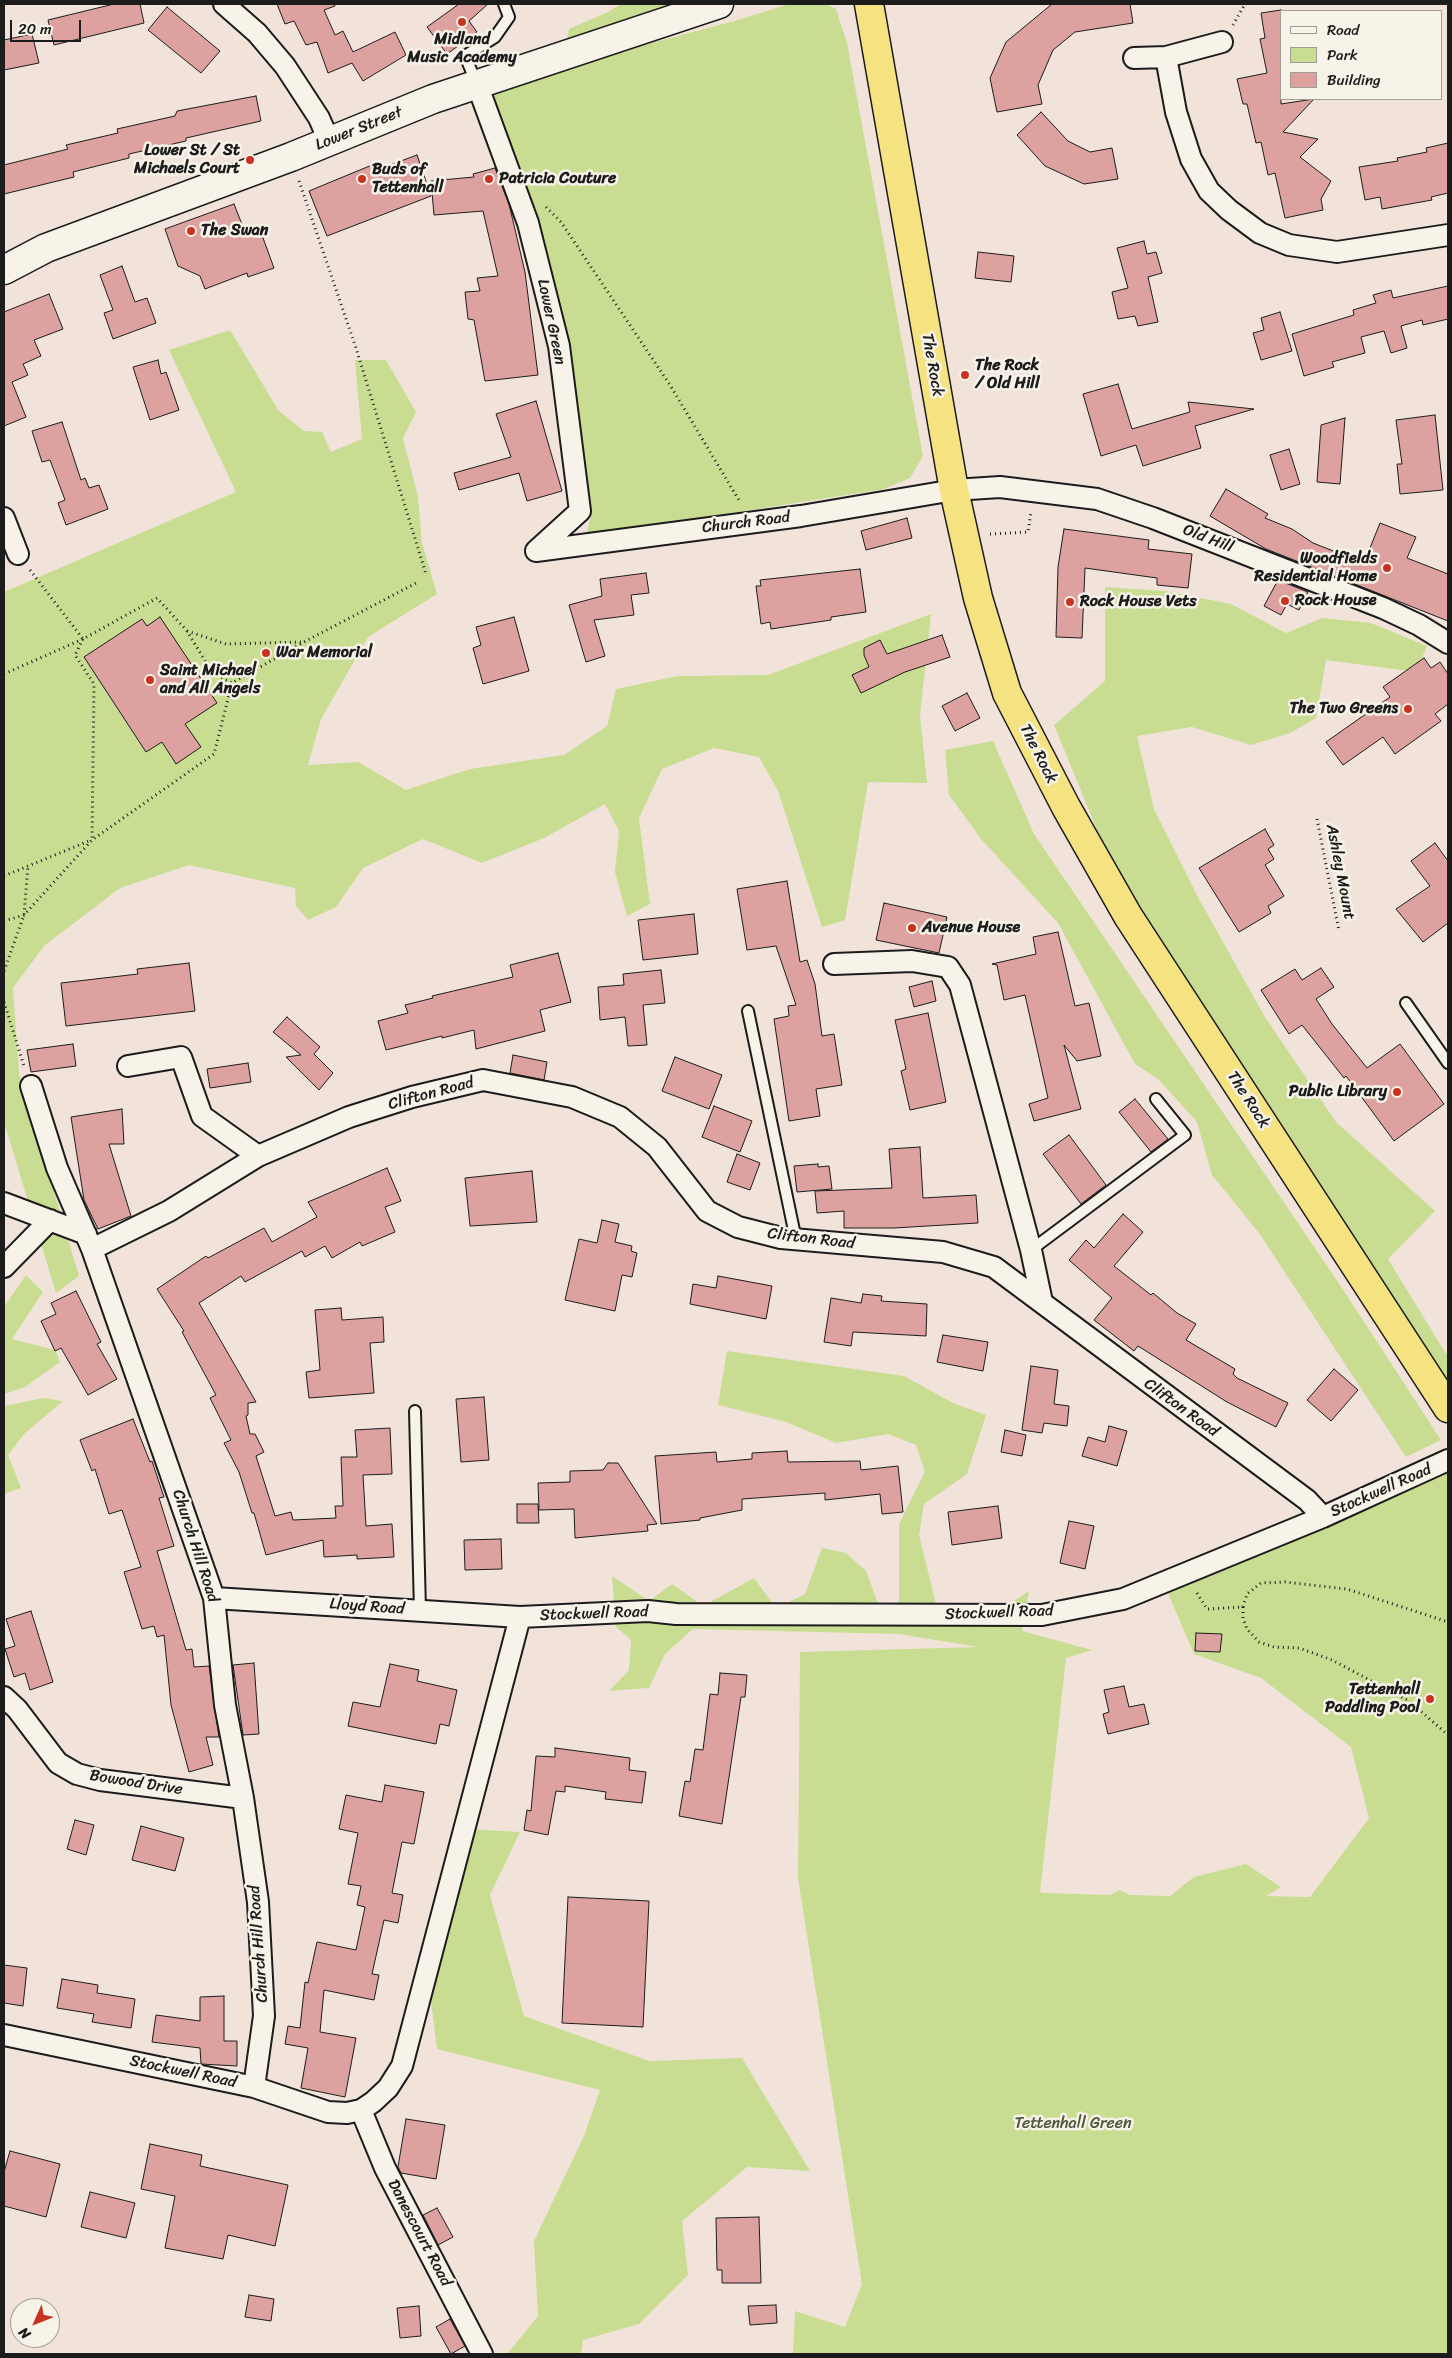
<!DOCTYPE html>
<html>
<head>
<meta charset="utf-8">
<style>
  body { margin:0 }
  #map { position:relative; width:1452px; height:2358px; overflow:hidden; background:#f2e3da; font-family:Sriracha,sans-serif }
  canvas { display:block }
  .frame { position:absolute; inset:0; border:5px solid #1c1c1c; pointer-events:none }
  .legend { position:absolute; left:1280px; top:10px; width:162px; height:90px; box-sizing:border-box; background:#f7f3e8; border:1px solid #9f9d96; margin:0; padding:6px 9px; list-style:none; font-size:15px; color:#1c1c1c }
  .legend li { display:flex; align-items:center; gap:10px; height:25px }
  .legend b { width:25px; border:1px solid #9f9d96 }
  .north { position:absolute; left:10px; top:2298px; width:50px; height:50px; box-sizing:border-box; background:#f7f3e8; border:1px solid #9f9d96; border-radius:50%; rotate:226deg; font-size:14px; font-weight:700; line-height:20px; text-align:center; color:#1c1c1c }
  .north::after { content:''; display:block; margin:auto; width:18px; height:22px; background:#c8321e; clip-path:polygon(50% 0,100% 100%,50% 72%,0 100%) }
  .scale { position:absolute; left:10px; top:20px; width:71px; height:22px; box-sizing:border-box; border:2px solid #1c1c1c; border-top:0; padding-left:6px; font-size:15px; line-height:18px; white-space:nowrap; color:#1c1c1c; -webkit-text-stroke:4px #f7f3e8; paint-order:stroke }
</style>
</head>
<body>
<div id="map">
<canvas width="1452" height="2358"></canvas>
<div class="frame"></div>
<ul class="legend">
<li><b style="height:6px;background:#f7f3e8"></b>Road</li>
<li><b style="height:14px;background:#c9dd92"></b>Park</li>
<li><b style="height:14px;background:#dda2a0"></b>Building</li>
</ul>
<div class="north">N</div>
<div class="scale">20 m</div>
</div>
<script>
const ctx = document.querySelector('canvas').getContext('2d');
ctx.lineJoin = 'round';
function fillPath(path, color) { ctx.fillStyle = color; ctx.fill(path, 'evenodd'); }
const poly = rows => new Path2D(rows.map(r => 'M' + r).join(''));
function strokePath(path, color, width, dash) { ctx.strokeStyle = color; ctx.lineWidth = width; ctx.lineCap = dash ? 'butt' : 'round'; ctx.setLineDash(dash || []); ctx.stroke(path); }
function drawText(font, color, halo, rows, align = 'center') {
  ctx.font = font + ' Sriracha,sans-serif'; ctx.lineWidth = 5; ctx.setLineDash([]); ctx.textBaseline = 'middle'; ctx.strokeStyle = halo; ctx.fillStyle = color; for (const [text, x, y, turn = 0] of rows) {
    ctx.save(); ctx.translate(x, y); ctx.rotate((+turn || 0) * Math.PI / 180); ctx.textAlign = isNaN(turn) ? turn : align; if (halo) ctx.strokeText(text, 0, 0); ctx.fillText(text, 0, 0); ctx.restore();
  }
}
fillPath(poly([
  [621,4,670,4,566,43,569,29,608,12],
  [789,4,826,4,836,9,847,43,923,456,910,478,884,489,586,536,591,516,564,338,484,93,561,67,738,20],
  [230,330,279,411,304,431,322,432,331,452,362,439,355,360,386,360,416,412,403,438,418,497,422,543,437,594,368,637,321,719,308,765,358,762,406,790,470,769,564,755,607,726,616,689,678,676,768,675,931,614,920,715,927,783,868,782,845,920,822,927,778,791,759,757,714,748,662,769,639,818,650,904,627,916,615,872,619,831,605,804,544,838,482,863,423,839,363,868,336,907,308,920,296,906,295,888,189,865,120,888,44,946,13,988,19,1073,79,1276,56,1293,4,1122,4,592,236,492,169,350],
  [1105,587,1165,591,1231,604,1286,633,1322,618,1371,623,1427,646,1416,672,1326,660,1316,718,1290,733,1251,745,1192,727,1137,736,1154,809,1199,899,1265,1017,1336,1122,1435,1211,1388,1259,1448,1357,1448,1390,1160,946,1105,849,1054,725,1105,681],
  [993,741,1034,834,1340,1285,1441,1440,1406,1457,1259,1233,1212,1175,1197,1122,1159,1080,1135,1064,1058,923,981,839,949,795,945,750],
  [26,1275,43,1292,12,1339,55,1350,60,1362,25,1387,4,1394,4,1307],
  [727,1351,904,1376,953,1403,986,1415,967,1474,924,1504,919,1535,937,1608,962,1604,990,1616,1029,1591,1022,1631,1092,1650,1066,1658,1040,1892,1044,1893,1110,1895,1119,1890,1130,1895,1170,1896,1194,1877,1246,1864,1281,1887,1266,1896,1310,1897,1369,1818,1351,1747,1261,1678,1194,1654,1165,1586,1448,1470,1448,2354,793,2354,795,2311,845,2327,862,2284,798,1878,800,1652,978,1647,899,1634,693,1629,665,1654,649,1688,609,1691,629,1670,631,1640,616,1627,612,1576,649,1601,672,1584,703,1606,754,1578,776,1608,805,1594,822,1548,846,1553,866,1571,879,1606,899,1602,899,1524,925,1472,916,1445,888,1434,836,1443,786,1422,718,1405],
  [43,1398,63,1401,25,1433,8,1455,21,1488,4,1494,4,1406],
  [468,1829,520,1832,490,1895,524,2016,649,2061,742,2058,810,2171,747,2167,682,2221,688,2275,639,2324,583,2340,581,2354,507,2354,538,2316,534,2241,584,2136,600,2090,437,2049,428,1976]
]), '#c9dd92');
const building = poly([
  [114,4,140,4,144,23,54,45,48,20,114,4],
  [277,4,334,4,335,6,324,10,335,35,343,31,353,52,395,32,406,55,363,81,352,63,328,73,317,42,306,45,294,21,285,24,277,4],
  [459,4,488,4,469,21,477,32,447,54,427,27,459,4],
  [1052,4,1130,4,1133,23,1075,32,1053,50,1038,85,1042,104,997,112,990,78,1006,42,1052,4],
  [167,7,220,51,201,73,148,30,167,7],
  [1281,10,1281,104,1314,99,1283,132,1318,139,1300,157,1331,181,1321,199,1323,210,1285,218,1275,173,1268,175,1261,142,1256,143,1247,104,1243,104,1237,79,1267,73,1260,39,1265,38,1261,13,1281,10],
  [32,34,39,63,4,70,4,40,32,34],
  [256,96,261,121,186,138,186,141,129,154,129,158,73,172,74,177,4,194,4,165,68,149,66,145,118,133,117,129,175,116,177,111,256,96],
  [1041,112,1068,141,1090,152,1112,148,1118,179,1084,184,1045,166,1017,135,1041,112],
  [1448,143,1448,193,1431,197,1432,200,1382,209,1380,197,1365,200,1359,167,1398,161,1397,158,1427,152,1426,148,1448,143],
  [417,155,431,196,327,236,309,191,372,165,374,171,417,155],
  [495,168,509,204,525,272,538,375,485,381,474,320,468,319,465,292,480,291,477,278,498,276,483,211,434,215,431,181,474,177,473,174,495,168],
  [234,204,245,232,259,227,274,268,248,277,247,273,205,289,200,276,178,266,165,229,234,204],
  [1144,241,1147,254,1156,252,1162,273,1148,277,1158,322,1138,326,1135,316,1118,319,1112,292,1128,288,1117,248,1144,241],
  [978,252,1014,256,1011,282,975,278,978,252],
  [122,266,135,302,147,298,156,323,113,339,104,313,113,310,100,275,122,266],
  [1448,286,1448,319,1423,325,1422,320,1401,326,1407,348,1391,353,1384,331,1361,337,1365,353,1332,362,1334,367,1304,376,1292,334,1354,315,1353,310,1376,303,1373,295,1391,290,1393,298,1448,286],
  [49,294,63,329,34,340,41,356,23,364,28,375,12,382,26,417,4,426,4,312,49,294],
  [1280,312,1292,351,1261,360,1253,333,1264,330,1261,318,1280,312],
  [158,360,161,374,166,372,179,410,150,420,133,367,158,360],
  [1118,384,1132,429,1190,412,1188,402,1254,409,1195,426,1201,448,1143,466,1136,445,1101,456,1083,394,1118,384],
  [536,401,562,491,527,501,519,473,459,490,454,473,511,457,496,414,536,401],
  [1435,415,1443,490,1400,494,1397,464,1402,464,1396,420,1435,415],
  [1345,418,1340,484,1317,482,1321,425,1345,418],
  [62,422,81,480,85,478,89,488,99,485,108,509,66,525,58,503,65,500,50,460,42,462,32,431,62,422],
  [1289,449,1300,484,1281,490,1270,455,1289,449],
  [1226,489,1268,514,1265,518,1292,529,1313,543,1364,563,1380,523,1416,537,1407,558,1448,574,1448,621,1266,549,1210,516,1226,489],
  [907,518,912,538,866,550,861,531,907,518],
  [1064,529,1149,540,1148,549,1192,554,1188,588,1157,585,1157,578,1085,568,1082,638,1056,637,1058,567,1064,529],
  [860,569,866,612,831,617,831,620,771,629,770,622,761,624,756,586,761,586,760,580,860,569],
  [646,573,649,593,631,595,634,615,594,620,605,656,586,662,569,605,602,596,600,579,646,573],
  [1278,580,1308,592,1299,610,1287,604,1281,615,1264,606,1278,580],
  [160,617,217,703,185,724,201,747,176,764,162,742,146,752,84,657,142,619,147,626,160,617],
  [514,617,529,671,483,684,473,648,481,645,476,627,514,617],
  [942,635,950,657,905,672,861,693,852,675,869,667,864,655,864,648,880,640,887,654,942,635],
  [1424,658,1431,668,1440,662,1448,674,1448,704,1435,714,1441,721,1395,754,1383,737,1343,765,1326,742,1390,697,1383,687,1424,658],
  [967,693,980,718,955,731,942,706,967,693],
  [1265,829,1274,845,1268,849,1274,859,1265,865,1284,896,1268,906,1271,913,1239,932,1199,868,1265,829],
  [1435,843,1448,861,1448,923,1423,942,1396,909,1430,886,1411,861,1435,843],
  [787,881,800,962,807,960,815,984,822,1036,834,1034,842,1085,816,1089,820,1116,789,1121,774,1019,789,1016,788,1006,796,1005,776,946,747,950,737,889,787,881],
  [884,903,947,917,939,953,876,940,884,903],
  [694,914,698,954,643,960,638,920,694,914],
  [1058,932,1075,1006,1089,1003,1101,1056,1077,1061,1064,1045,1081,1109,1034,1121,1029,1104,1048,1098,1025,995,1004,1000,997,965,992,964,1036,954,1033,937,1058,932],
  [558,953,571,1002,540,1010,545,1031,476,1049,474,1030,442,1038,442,1036,386,1050,378,1021,408,1013,405,1005,433,998,432,996,513,977,510,965,558,953],
  [189,963,195,1011,66,1026,61,983,138,974,137,969,189,963],
  [1321,968,1334,987,1316,999,1332,1024,1367,1068,1400,1044,1444,1104,1394,1141,1346,1076,1344,1078,1302,1025,1289,1034,1261,990,1295,969,1302,980,1321,968],
  [661,970,665,1003,643,1005,647,1045,628,1046,625,1017,600,1020,598,987,624,985,623,974,661,970],
  [932,981,936,1001,914,1007,909,987,932,981],
  [928,1013,946,1102,910,1110,901,1071,906,1069,895,1020,928,1013],
  [287,1017,320,1047,314,1054,333,1073,319,1090,286,1057,301,1055,273,1032,287,1017],
  [73,1044,76,1066,31,1072,27,1050,73,1044],
  [513,1055,547,1062,544,1080,510,1073,513,1055],
  [675,1057,722,1075,709,1109,662,1091,675,1057],
  [248,1063,251,1082,210,1088,207,1069,248,1063],
  [1135,1099,1168,1139,1151,1152,1119,1112,1135,1099],
  [714,1106,752,1121,740,1152,702,1137,714,1106],
  [122,1109,124,1144,109,1144,131,1216,98,1229,84,1200,71,1117,122,1109],
  [1069,1135,1106,1185,1081,1204,1043,1154,1069,1135],
  [920,1147,923,1198,976,1195,978,1223,894,1228,844,1228,844,1211,817,1213,815,1191,892,1188,889,1149,920,1147],
  [737,1154,760,1163,750,1190,727,1182,737,1154],
  [818,1164,818,1167,829,1166,832,1189,797,1192,794,1166,818,1164],
  [387,1168,401,1201,385,1207,395,1232,362,1246,360,1242,332,1258,325,1246,305,1257,302,1251,245,1282,241,1276,199,1303,256,1402,248,1403,248,1415,246,1416,250,1434,255,1434,264,1452,256,1456,275,1516,291,1512,293,1520,336,1518,335,1506,343,1506,341,1457,357,1457,355,1430,390,1428,392,1474,363,1475,366,1526,392,1524,394,1557,357,1559,357,1555,324,1557,323,1540,266,1555,254,1513,252,1513,239,1472,224,1443,231,1440,210,1398,216,1395,182,1332,184,1331,157,1289,206,1256,208,1258,264,1228,272,1242,317,1217,308,1202,387,1168],
  [532,1171,537,1222,470,1226,465,1178,532,1171],
  [1123,1214,1143,1232,1114,1266,1151,1295,1153,1293,1177,1313,1196,1324,1186,1340,1235,1369,1233,1374,1237,1378,1288,1403,1276,1427,1227,1402,1138,1346,1134,1351,1094,1320,1112,1298,1069,1260,1086,1240,1094,1248,1123,1214],
  [602,1220,619,1224,615,1242,632,1246,631,1251,637,1253,632,1277,622,1275,615,1311,565,1300,579,1239,597,1243,602,1220],
  [718,1276,772,1286,766,1319,690,1304,693,1284,716,1288,718,1276],
  [76,1291,101,1342,97,1344,117,1379,88,1395,61,1348,55,1351,41,1321,56,1314,51,1303,76,1291],
  [863,1294,882,1296,881,1301,927,1304,926,1336,853,1332,851,1346,824,1342,831,1298,861,1303,863,1294],
  [341,1308,342,1320,383,1317,384,1342,370,1343,374,1393,309,1398,306,1372,320,1370,315,1310,341,1308],
  [943,1335,988,1342,983,1371,937,1362,943,1335],
  [1031,1366,1058,1370,1054,1404,1069,1406,1067,1426,1044,1423,1042,1433,1022,1430,1031,1366],
  [1334,1369,1358,1390,1331,1421,1307,1400,1334,1369],
  [484,1397,489,1460,461,1462,456,1399,484,1397],
  [133,1419,150,1462,152,1461,164,1497,159,1498,174,1546,157,1551,186,1650,192,1649,194,1667,209,1666,219,1737,206,1737,213,1765,189,1772,171,1705,164,1635,157,1637,154,1626,142,1629,124,1572,141,1567,122,1510,109,1514,95,1469,92,1471,80,1440,133,1419],
  [1109,1426,1127,1431,1117,1466,1082,1456,1088,1437,1105,1442,1109,1426],
  [1005,1430,1026,1435,1022,1456,1001,1452,1005,1430],
  [787,1451,788,1462,860,1461,861,1470,898,1466,903,1512,882,1514,880,1494,825,1500,825,1493,742,1499,742,1510,700,1518,700,1520,661,1524,655,1456,716,1452,717,1462,752,1459,752,1453,787,1451],
  [608,1463,618,1463,657,1524,647,1525,648,1531,575,1538,574,1509,539,1510,538,1483,570,1482,570,1471,603,1470,608,1463],
  [517,1504,538,1504,539,1523,517,1523,517,1504],
  [998,1506,1002,1538,952,1545,948,1512,998,1506],
  [1069,1521,1094,1526,1085,1569,1060,1563,1069,1521],
  [501,1539,502,1569,465,1570,464,1540,501,1539],
  [31,1611,53,1682,30,1690,25,1673,14,1677,5,1649,15,1646,6,1619,31,1611],
  [1196,1633,1222,1634,1220,1652,1195,1651,1196,1633],
  [254,1663,259,1734,243,1735,233,1665,254,1663],
  [390,1664,419,1670,417,1681,457,1690,449,1726,440,1724,436,1744,348,1726,353,1702,380,1707,390,1664],
  [720,1673,747,1675,745,1697,741,1697,722,1824,679,1816,685,1781,690,1782,695,1749,703,1750,710,1694,718,1695,720,1673],
  [1124,1686,1129,1707,1144,1704,1149,1724,1108,1734,1103,1714,1109,1712,1104,1690,1124,1686],
  [555,1748,630,1758,629,1770,646,1772,642,1803,605,1799,606,1792,565,1786,565,1792,556,1791,548,1835,524,1830,527,1810,531,1811,536,1756,555,1757,555,1748],
  [385,1785,424,1792,414,1844,402,1842,392,1893,403,1895,398,1923,384,1920,372,1974,379,1975,374,2000,324,1990,320,2032,356,2038,345,2097,301,2088,308,2048,285,2044,288,2026,300,2028,305,1982,308,1983,317,1942,356,1950,365,1907,357,1905,361,1886,348,1884,358,1833,339,1829,346,1795,382,1802,385,1785],
  [75,1820,94,1825,86,1855,67,1849,75,1820],
  [141,1826,184,1838,175,1871,132,1860,141,1826],
  [568,1897,649,1901,643,2027,562,2023,568,1897],
  [4,1965,27,1968,23,2006,4,2003,4,1965],
  [62,1979,98,1985,97,1993,135,1999,131,2028,92,2022,94,2014,57,2008,62,1979],
  [224,1996,224,2041,237,2041,237,2066,201,2064,200,2048,152,2042,156,2015,200,2021,200,1997,224,1996],
  [406,2119,445,2125,436,2179,401,2173,398,2167,406,2119],
  [150,2144,202,2155,200,2166,288,2185,275,2246,228,2235,223,2259,165,2248,175,2196,141,2189,150,2144],
  [10,2151,60,2164,46,2217,4,2206,4,2172,10,2151],
  [90,2192,135,2203,126,2238,81,2227,90,2192],
  [437,2208,453,2237,438,2245,423,2215,437,2208],
  [759,2217,761,2283,722,2283,722,2270,717,2270,716,2218,759,2217],
  [249,2295,274,2299,271,2321,245,2317,249,2295],
  [776,2305,777,2323,750,2325,748,2306,776,2305],
  [419,2306,421,2336,400,2338,397,2308,419,2306],
  [450,2319,465,2346,451,2354,436,2327,450,2319]
]);
fillPath(building, '#dda2a0');
strokePath(building, '#1c1c1c', 1);
const lane = poly([
  [477,84,465,56,495,37,509,17,504,4],
  [1406,1003,1448,1063],
  [748,1011,796,1240],
  [1031,1250,1185,1135,1156,1099],
  [415,1411,420,1611]
]);
const street = poly([
  [224,4,257,33,285,66,319,118,329,141],
  [1166,57,1176,112,1191,159,1209,191,1229,210,1260,233,1289,245,1337,252,1448,235],
  [1134,58,1166,57,1222,42],
  [477,84,528,223,559,346,580,511,536,551],
  [4,518,18,554],
  [536,551,801,516,954,490,1000,487,1097,499,1153,518,1383,608,1419,625,1448,643],
  [834,964,912,961,948,967,960,985,1031,1250,1042,1302],
  [128,1066,181,1057,202,1116,258,1156],
  [31,1086,57,1168,92,1249,214,1598,225,1705,243,1798,258,1902,264,2016,254,2087],
  [4,1203,86,1234],
  [92,1249,169,1211,258,1156,349,1117,412,1097,483,1080,572,1097,620,1117,657,1147,707,1211,738,1227,781,1238,943,1252,994,1267,1307,1500,1323,1517],
  [4,1267,50,1220],
  [214,1598,520,1617,648,1611,676,1614,1042,1615,1123,1599,1323,1517,1448,1460],
  [4,1697,17,1709,58,1763,77,1774,100,1780,243,1798],
  [4,2035,254,2087,328,2112,347,2113,361,2110,373,2102,388,2088,402,2066,520,1617],
  [361,2110,385,2168,482,2354]
]);
const secondary = poly([
  [4,270,46,248,291,157,433,99,719,4]
]);
const highway = poly([
  [869,4,954,490,978,598,1007,693,1066,807,1128,916,1448,1408]
]);
strokePath(lane, '#1c1c1c', 14);
strokePath(street, '#1c1c1c', 24);
strokePath(secondary, '#1c1c1c', 31);
strokePath(highway, '#1c1c1c', 31);
strokePath(poly([
  [1233,25,1245,4],
  [299,181,355,345,426,574],
  [546,207,561,222,670,385,740,502],
  [990,534,1028,532,1031,512],
  [30,570,83,639],
  [187,631,226,644,303,642],
  [83,639,75,655,94,684,92,840],
  [4,674,83,639,157,598,187,631,213,674,232,683,304,642,418,582],
  [1317,819,1339,931],
  [4,876,89,841],
  [4,921,24,915,92,840,214,754,232,683],
  [4,971,24,915,28,866],
  [4,1002,24,1066],
  [1197,1593,1207,1609,1243,1607,1247,1594,1261,1583,1285,1582,1347,1589,1448,1622],
  [1243,1607,1243,1618,1247,1629,1259,1642,1274,1647,1299,1648,1332,1660,1409,1701,1448,1735]
]), '#1c1c1c', 3, [1, 4]);
strokePath(lane, '#f7f3e8', 10);
strokePath(street, '#f7f3e8', 20);
strokePath(secondary, '#f7f3e8', 28);
strokePath(highway, '#f5e382', 28);
for (const [x, y, r, color] of [
  [462,22,5,"#c8321e"],
  [250,160,5,"#c8321e"],
  [362,179,5,"#c8321e"],
  [489,179,5,"#c8321e"],
  [191,231,5,"#c8321e"],
  [965,375,5,"#c8321e"],
  [1387,568,5,"#c8321e"],
  [1285,601,5,"#c8321e"],
  [1070,602,5,"#c8321e"],
  [266,653,5,"#c8321e"],
  [150,680,5,"#c8321e"],
  [1408,709,5,"#c8321e"],
  [912,928,5,"#c8321e"],
  [1397,1092,5,"#c8321e"],
  [1430,1699,5,"#c8321e"]
]) { const dot = new Path2D(); dot.arc(x, y, r, 0, 2 * Math.PI); ctx.fillStyle = color; ctx.fill(dot); strokePath(dot, '#f7f3e8', 2); }
drawText('bold 16px', '#1c1c1c', '#f7f3e8', [
  ["Midland",462,40,"center"],
  ["Music Academy",462,58,"center"],
  ["Lower St / St",240,151,"right"],
  ["Michaels Court",240,169,"right"],
  ["Buds of",372,170],
  ["Tettenhall",372,188],
  ["Patricia Couture",499,179],
  ["The Swan",201,231],
  ["The Rock",975,366],
  ["/ Old Hill",975,384],
  ["Woodfields",1377,559,"right"],
  ["Residential Home",1377,577,"right"],
  ["Rock House",1295,601],
  ["Rock House Vets",1080,602],
  ["War Memorial",276,653],
  ["Saint Michael",160,671],
  ["and All Angels",160,689],
  ["The Two Greens",1398,709,"right"],
  ["Avenue House",922,928],
  ["Public Library",1387,1092,"right"],
  ["Tettenhall",1420,1690,"right"],
  ["Paddling Pool",1420,1708,"right"]
], 'left');
drawText('16px', '#1c1c1c', '#f7f3e8', [
  ["Lower Street",359,129,-22],
  ["Lower Green",551,322,78],
  ["The Rock",932,365,80],
  ["Church Road",746,523,-7],
  ["Old Hill",1208,539,21],
  ["The Rock",1038,754,63],
  ["Ashley Mount",1340,872,79],
  ["Clifton Road",431,1094,-15],
  ["The Rock",1248,1100,57],
  ["Clifton Road",811,1239,7],
  ["Clifton Road",1181,1408,36],
  ["Stockwell Road",1381,1491,-24],
  ["Church Hill Road",195,1546,72],
  ["Lloyd Road",367,1607,4],
  ["Stockwell Road",999,1613,-2],
  ["Stockwell Road",594,1614,-2],
  ["Bowood Drive",136,1783,9],
  ["Church Hill Road",259,1944,-94],
  ["Stockwell Road",183,2072,12],
  ["Danescourt Road",419,2233,62]
]);
drawText('16px', '#50563f', '#f7f3e8', [
  ["Tettenhall Green",1073,2124]
]);
</script>
</body>
</html>
